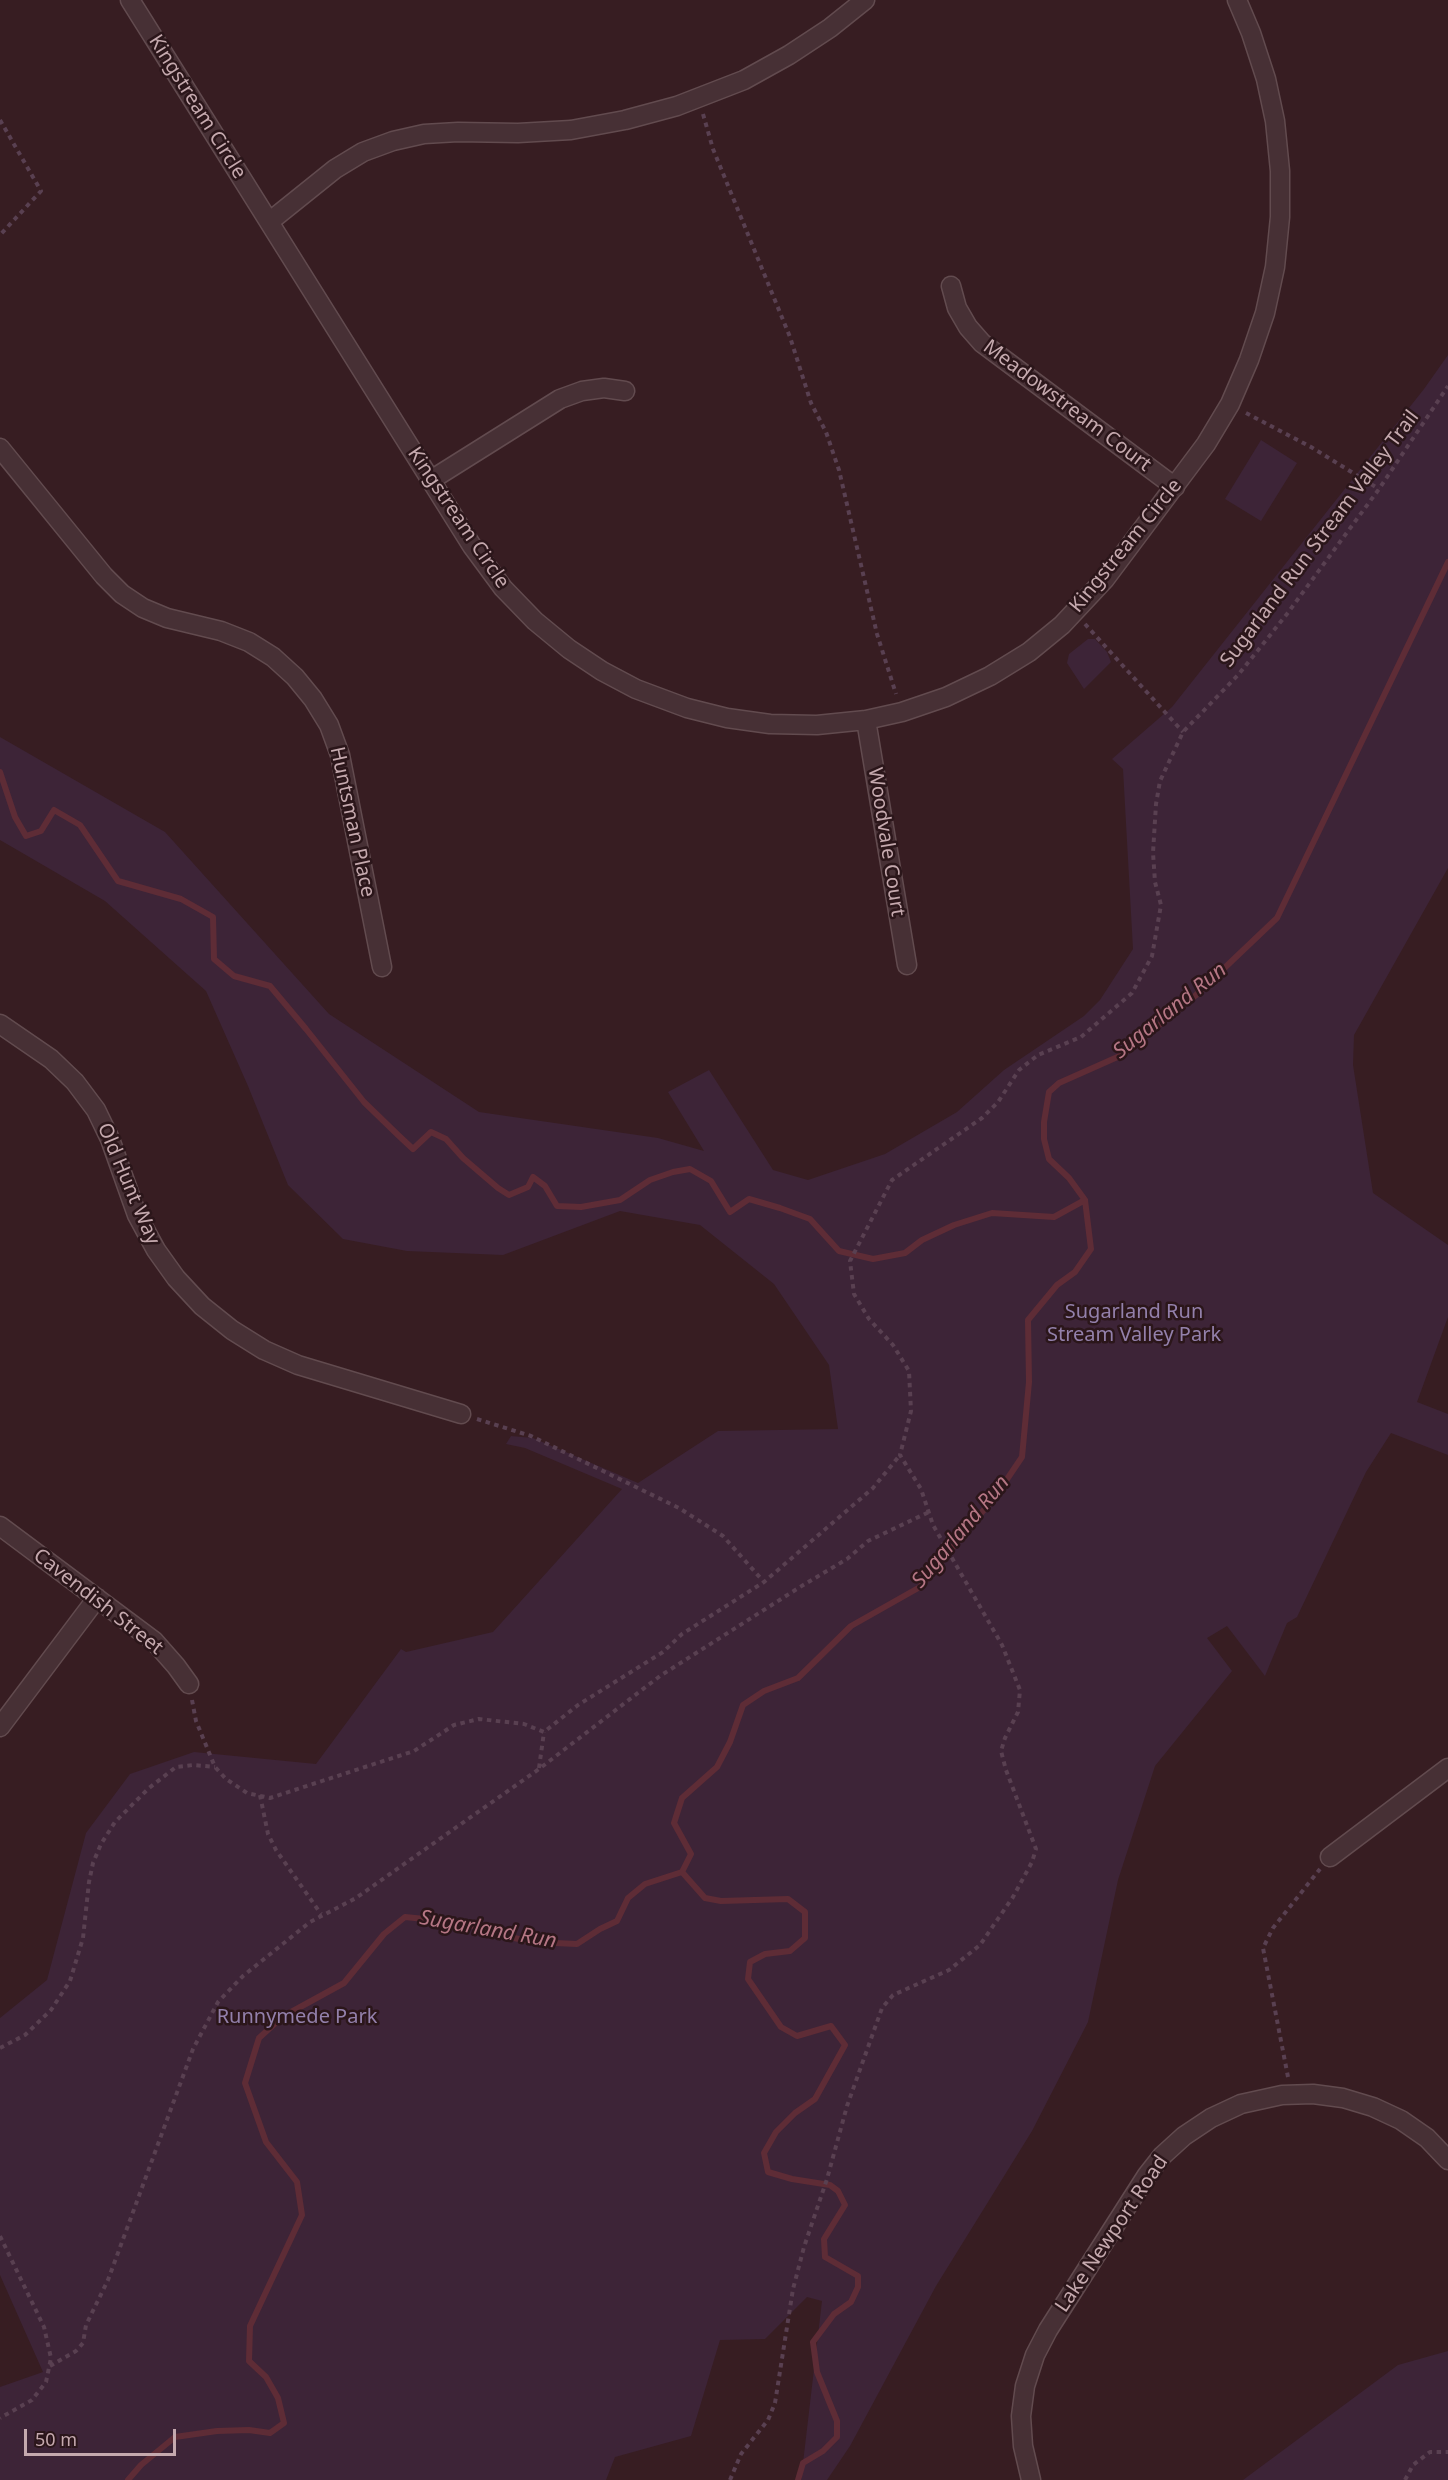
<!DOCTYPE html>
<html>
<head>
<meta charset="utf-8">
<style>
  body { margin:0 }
  #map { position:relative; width:1448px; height:2480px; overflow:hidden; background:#371d22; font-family:"Noto Sans",sans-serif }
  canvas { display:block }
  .scale { position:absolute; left:24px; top:2429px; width:152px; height:27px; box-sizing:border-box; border:3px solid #c5a9ae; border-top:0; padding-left:8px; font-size:18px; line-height:21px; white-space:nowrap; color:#c5a9ae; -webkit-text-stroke:4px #2b161a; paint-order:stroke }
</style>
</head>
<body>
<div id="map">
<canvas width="1448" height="2480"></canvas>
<div class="scale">50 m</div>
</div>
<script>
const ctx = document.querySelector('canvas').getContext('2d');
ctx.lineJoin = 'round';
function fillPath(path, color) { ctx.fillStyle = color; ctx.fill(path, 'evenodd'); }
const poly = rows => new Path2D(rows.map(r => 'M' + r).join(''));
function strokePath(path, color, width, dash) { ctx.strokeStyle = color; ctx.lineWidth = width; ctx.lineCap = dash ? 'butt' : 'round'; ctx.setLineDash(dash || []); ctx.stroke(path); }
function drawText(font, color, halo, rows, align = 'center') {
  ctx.font = font + ' "Noto Sans",sans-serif'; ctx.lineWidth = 5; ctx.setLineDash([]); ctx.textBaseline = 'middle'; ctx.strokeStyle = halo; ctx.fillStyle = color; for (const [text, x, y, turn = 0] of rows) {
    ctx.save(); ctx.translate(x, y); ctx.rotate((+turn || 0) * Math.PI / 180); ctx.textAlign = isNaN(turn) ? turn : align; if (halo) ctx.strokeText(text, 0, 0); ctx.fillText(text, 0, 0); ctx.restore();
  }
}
fillPath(poly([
  [1448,355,1448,868,1354,1035,1353,1065,1373,1193,1448,1245,1448,1317,1417,1402,1448,1414,1448,1455,1391,1433,1366,1472,1297,1617,1287,1623,1265,1676,1227,1626,1207,1638,1232,1671,1155,1766,1118,1880,1088,2022,1032,2131,936,2286,850,2446,827,2480,801,2480,822,2301,807,2297,765,2339,720,2340,691,2436,615,2457,606,2480,0,2480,0,2387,43,2372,0,2275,0,2018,47,1980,86,1833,130,1774,194,1752,316,1764,401,1649,406,1652,493,1632,622,1489,525,1448,506,1444,511,1436,533,1438,638,1483,718,1431,838,1429,829,1365,774,1284,700,1225,620,1211,503,1255,407,1251,343,1239,288,1185,248,1086,206,991,105,901,0,840,0,737,165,832,329,1014,479,1112,658,1138,704,1151,668,1092,709,1070,773,1170,808,1180,885,1154,957,1112,1004,1070,1084,1016,1100,1000,1133,949,1123,769,1112,759,1172,707,1424,389],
  [1261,440,1297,463,1261,521,1225,499],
  [1088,639,1095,639,1107,652,1111,662,1084,689,1067,663,1069,654],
  [1448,2351,1448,2480,1243,2480,1398,2365]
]), '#3d2437');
strokePath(poly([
  [0,772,15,817,26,836,41,831,54,810,80,825,118,881,181,899,213,917,214,959,234,976,270,986,306,1029,364,1102,398,1135,413,1149,431,1132,446,1139,463,1158,498,1188,509,1195,528,1187,533,1177,545,1186,557,1206,581,1207,620,1200,650,1180,673,1172,690,1169,711,1181,730,1212,749,1199,780,1208,810,1219,839,1251,873,1259,905,1253,922,1240,954,1225,992,1213,1054,1217,1085,1200],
  [682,1872,705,1898,721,1901,788,1899,805,1912,805,1938,790,1951,765,1954,750,1962,748,1979,781,2027,797,2036,831,2026,845,2045,815,2099,795,2113,776,2132,764,2153,768,2172,792,2179,830,2185,838,2191,845,2205,824,2239,825,2257,858,2276,858,2287,851,2302,834,2314,813,2342,817,2372,837,2421,837,2437,823,2451,803,2463,798,2480],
  [128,2480,141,2465,175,2437,217,2431,249,2430,270,2433,284,2423,278,2398,266,2377,249,2361,250,2326,302,2215,297,2182,266,2142,245,2083,259,2038,282,2017,344,1983,384,1934,405,1917,464,1923,500,1935,533,1942,577,1944,600,1929,617,1921,628,1898,645,1884,682,1872,691,1854,674,1823,682,1798,717,1767,730,1742,743,1705,764,1691,798,1678,851,1626,920,1587,997,1494,1022,1457,1029,1382,1028,1320,1057,1285,1075,1272,1091,1249,1085,1200,1069,1178,1049,1159,1044,1139,1044,1122,1049,1092,1059,1083,1122,1055,1195,996,1277,918,1448,562]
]), '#5e2c36', 6);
const street = poly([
  [130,0,472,546,503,588,535,621,569,649,602,671,636,689,687,708,727,718,770,724,817,725,866,720,902,712,946,697,990,676,1029,652,1062,625,1105,579,1206,444,1230,404,1249,360,1265,313,1275,267,1280,217,1280,171,1275,121,1266,79,1251,33,1237,0],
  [269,222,335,169,363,152,393,141,424,134,458,132,518,133,571,130,625,120,677,106,744,80,789,55,830,28,865,0],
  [951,286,957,308,968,327,982,343,1175,487],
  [0,448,104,576,122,594,143,608,167,618,221,631,249,642,273,657,295,677,313,699,329,725,340,755,382,967],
  [431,480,560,399,582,391,604,388,625,391],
  [866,720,907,965],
  [0,1024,51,1059,75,1082,96,1110,110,1139,137,1215,156,1250,176,1278,202,1306,232,1330,264,1350,298,1365,461,1414],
  [0,1526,154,1641,176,1666,189,1684],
  [0,1727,97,1598],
  [1330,1857,1448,1768],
  [1031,2480,1023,2446,1021,2416,1025,2386,1035,2355,1048,2330,1147,2175,1162,2156,1184,2136,1211,2118,1241,2104,1282,2095,1313,2094,1343,2098,1373,2107,1401,2120,1427,2138,1448,2160]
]);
strokePath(street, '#624b4f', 21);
strokePath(poly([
  [703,114,713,149,790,337,811,403,826,432,839,470,877,634,896,694],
  [0,120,41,191,0,235],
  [1246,413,1311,447,1379,489],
  [1085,624,1183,732],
  [477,1419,531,1436,679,1508,723,1536,764,1582],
  [192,1700,196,1721,215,1767,226,1779,247,1793,270,1798,414,1751,454,1725,479,1719,524,1724,544,1732,578,1705,663,1652,682,1634,764,1582,873,1488,900,1455],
  [539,1768,544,1732],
  [260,1795,268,1834,276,1850,321,1914],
  [0,2048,25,2035,51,2010,70,1981,83,1938,89,1882,93,1863,101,1844,115,1822,149,1788,176,1767,193,1765,215,1767],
  [1288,2077,1263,1948,1273,1928,1320,1869],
  [0,2236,44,2327,51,2358,46,2382,32,2400,0,2418],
  [50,2366,76,2351,83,2343,86,2325,108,2280,193,2049,218,2002,243,1976,310,1922,356,1898,390,1874,539,1769,660,1676,800,1587,847,1559,868,1541,929,1512],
  [730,2480,741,2454,768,2420,775,2403,793,2289,804,2247,827,2179,847,2106,882,2008,893,1995,949,1970,980,1945,1013,1897,1032,1862,1036,1849,1006,1770,1001,1751,1005,1738,1018,1712,1020,1690,1002,1645,933,1525,921,1489,900,1455,911,1411,909,1371,893,1345,869,1319,854,1294,850,1261,892,1180,982,1118,998,1102,1019,1070,1038,1055,1081,1037,1132,993,1152,956,1161,905,1155,882,1153,853,1156,804,1160,781,1183,732,1238,675,1287,614,1379,489,1448,386],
  [1405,2480,1413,2465,1430,2452,1448,2452]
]), '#594051', 4, [4.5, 4.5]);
strokePath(street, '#473035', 18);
drawText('20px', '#c5a9ae', '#2b161a', [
  ["Kingstream Circle",197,107,58],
  ["Meadowstream Court",1067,406,37],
  ["Kingstream Circle",458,518,56],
  ["Sugarland Run Stream Valley Trail",1320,539,-53],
  ["Kingstream Circle",1126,546,-51],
  ["Huntsman Place",352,822,78],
  ["Woodvale Court",886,842,81],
  ["Old Hunt Way",128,1184,67],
  ["Cavendish Street",98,1602,38],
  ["Lake Newport Road",1112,2234,-56]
]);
drawText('20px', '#9380ab', '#2b161a', [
  ["Sugarland Run",1134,1312],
  ["Stream Valley Park",1134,1335],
  ["Runnymede Park",297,2017]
]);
drawText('italic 21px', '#b57684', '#2b161a', [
  ["Sugarland Run",1170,1011,-39],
  ["Sugarland Run",961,1532,-50],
  ["Sugarland Run",488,1930,10]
]);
</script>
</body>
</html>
